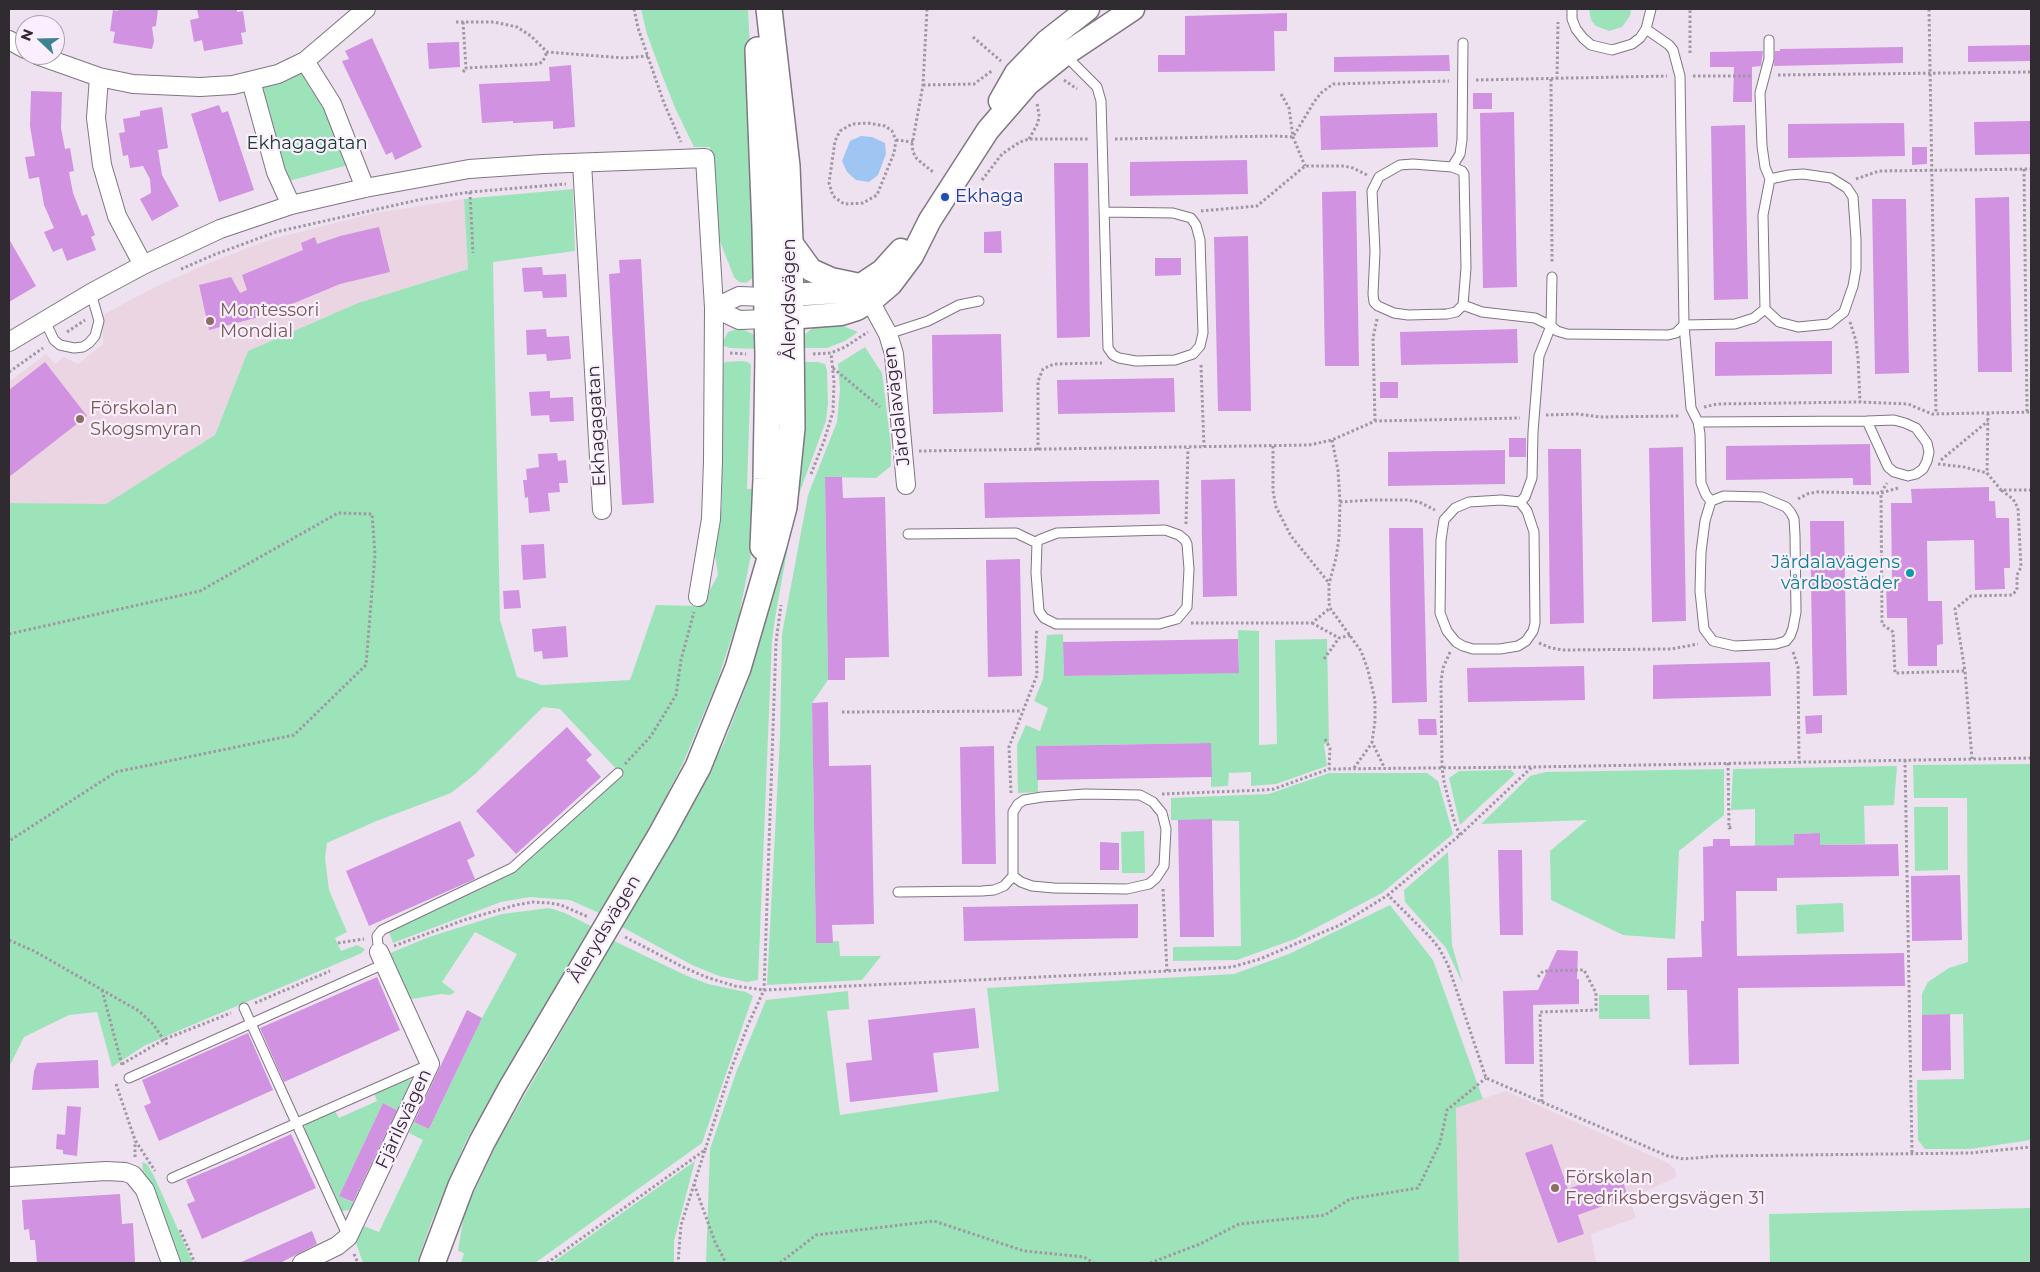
<!DOCTYPE html>
<html>
<head>
<meta charset="utf-8">
<style>
  body { margin:0 }
  #map { position:relative; width:2040px; height:1272px; overflow:hidden; background:#eee2f1; font-family:Montserrat,sans-serif }
  canvas { display:block }
  .frame { position:absolute; inset:0; border:10px solid #302b31; pointer-events:none }
  .north { position:absolute; left:15px; top:15px; width:50px; height:50px; box-sizing:border-box; background:#fbefff; border:1px solid #aaa1ad; border-radius:50%; rotate:291deg; font-size:14px; font-weight:700; line-height:20px; text-align:center; color:#302b31 }
  .north::after { content:''; display:block; margin:auto; width:18px; height:22px; background:#3f8292; clip-path:polygon(50% 0,100% 100%,50% 72%,0 100%) }
</style>
</head>
<body>
<div id="map">
<canvas width="2040" height="1272"></canvas>
<div class="frame"></div>
<div class="north">N</div>
</div>
<script>
const ctx = document.querySelector('canvas').getContext('2d');
ctx.lineJoin = 'round';
function fillPath(path, color) { ctx.fillStyle = color; ctx.fill(path, 'evenodd'); }
const poly = rows => new Path2D(rows.map(r => 'M' + r).join(''));
function strokePath(path, color, width, dash) { ctx.strokeStyle = color; ctx.lineWidth = width; ctx.lineCap = dash ? 'butt' : 'round'; ctx.setLineDash(dash || []); ctx.stroke(path); }
function drawText(font, color, halo, rows, align = 'center') {
  ctx.font = font + ' Montserrat,sans-serif'; ctx.lineWidth = 4.5; ctx.setLineDash([]); ctx.textBaseline = 'middle'; ctx.strokeStyle = halo; ctx.fillStyle = color; for (const [text, x, y, turn = 0] of rows) {
    ctx.save(); ctx.translate(x, y); ctx.rotate((+turn || 0) * Math.PI / 180); ctx.textAlign = isNaN(turn) ? turn : align; if (halo) ctx.strokeText(text, 0, 0); ctx.fillText(text, 0, 0); ctx.restore();
  }
}
fillPath(poly([
  [464,199,468,269,358,303,248,351,215,435,106,505,9,503,9,382,46,354,55,364,64,357,78,364,103,344,103,315,153,288,216,260,272,239,375,213],
  [1506,1091,1668,1163,1675,1169,1676,1177,1630,1199,1636,1218,1591,1234,1596,1263,1459,1263,1456,1108]
]), '#ecd5e2');
fillPath(poly([
  [641,9,748,9,752,86,754,277,746,283,739,282,734,277,719,239,715,176,710,147,694,147,676,110,662,75,647,34],
  [1589,9,1631,9,1630,16,1622,27,1609,31,1596,26,1591,20],
  [302,72,326,110,348,165,289,181,279,156,259,88],
  [573,189,575,251,493,262,500,620,517,677,542,685,630,680,656,605,701,606,718,575,715,554,722,504,722,366,725,362,742,361,748,362,751,365,747,489,753,489,752,550,739,615,717,682,683,763,657,815,599,913,570,900,530,897,501,902,393,943,389,932,512,874,621,774,560,709,543,707,474,775,451,793,374,822,327,843,325,858,329,890,347,932,335,938,341,951,357,945,365,949,362,953,178,1031,144,1046,112,1067,97,1012,69,1015,24,1037,9,1067,9,503,106,504,215,435,248,351,358,303,468,269,464,199],
  [838,324,858,332,845,341,827,348,798,348,805,334,813,328,821,325],
  [740,328,753,334,758,341,759,349,730,348,721,345,728,332],
  [865,347,882,373,891,446,891,466,876,478,825,477,828,680,812,703,816,943,839,941,840,956,881,956,862,980,767,985,780,737,782,634,808,495,837,422,840,389,838,364],
  [797,362,818,362,825,364,827,371,828,403,826,421,796,502,775,618,772,640,758,980,747,982,719,976,692,965,622,927,680,829,724,743,749,678,769,609,780,556],
  [1238,630,1259,631,1259,745,1277,744,1275,640,1327,639,1329,743,1324,744,1327,766,1276,784,1251,786,1251,772,1229,773,1228,786,1211,787,1211,743,1037,746,1038,792,1018,793,1017,745,1026,725,1040,731,1048,708,1034,701,1043,679,1047,635,1063,634,1064,676,1239,672],
  [2031,764,2031,1140,1970,1149,1925,1149,1918,1140,1917,1080,1964,1079,1963,1014,1922,1015,1922,994,1928,982,1949,968,1968,962,1967,798,1914,798,1913,765],
  [1897,766,1894,805,1864,806,1865,844,1820,845,1820,833,1794,834,1794,845,1755,846,1755,809,1731,810,1733,769],
  [1724,769,1724,815,1679,851,1675,939,1623,935,1551,900,1550,851,1587,820,1481,824,1530,776,1546,772],
  [1511,770,1515,774,1460,825,1449,778,1459,771],
  [1329,773,1427,773,1438,781,1453,834,1382,893,1295,939,1237,960,1173,961,1173,947,1241,946,1239,821,1171,820,1171,798,1269,794],
  [1914,807,1948,807,1948,870,1915,871],
  [1144,831,1145,873,1122,873,1121,832],
  [1448,852,1452,945,1463,984,1446,948,1405,902,1404,890],
  [1843,903,1844,932,1797,934,1796,905],
  [1390,905,1433,960,1483,1099,1456,1108,1459,1263,706,1263,710,1149,737,1070,766,1000,848,991,849,1009,827,1011,840,1115,999,1091,987,988,1234,974,1289,954],
  [549,908,565,913,591,926,466,1141,431,1223,417,1263,363,1263,355,1240,364,1226,379,1232,423,1140,409,1133,414,1122,429,1129,482,1018,517,954,475,932,442,982,455,992,450,995,441,994,412,999,408,999,388,954,429,937,502,914],
  [614,941,685,975,708,984,746,992,753,996,702,1143,535,1263,461,1263,464,1253,458,1251,464,1213,497,1143],
  [1599,995,1649,995,1650,1019,1599,1019],
  [408,1079,411,1081,398,1110,383,1103,339,1196,354,1203,350,1210,342,1211,338,1208,304,1132,305,1125,335,1111,339,1118,377,1101,374,1093],
  [695,1161,674,1241,674,1263,552,1263],
  [142,1162,147,1164,154,1176,193,1263,179,1263,150,1181,143,1171],
  [2031,1208,2031,1263,1770,1263,1769,1214]
]), '#9de3ba');
fillPath(poly([
  [861,136,872,137,885,143,886,154,878,175,869,182,856,180,847,172,842,161,850,141]
]), '#9fc5f3');
fillPath(poly([
  [118,9,158,9,156,26,152,27,154,41,152,49,113,43,115,32,110,31,113,10,118,11],
  [197,9,237,9,237,12,243,11,246,32,241,33,243,44,204,51,202,40,194,42,190,20,199,18],
  [1287,13,1287,31,1274,31,1275,71,1158,72,1158,55,1185,55,1185,16],
  [372,38,422,147,395,160,392,152,386,155,342,61,349,59,345,51],
  [459,42,460,67,429,69,427,43],
  [2031,45,2031,61,1968,62,1968,46],
  [1903,47,1903,63,1774,66,1775,51,1780,51,1780,49],
  [1763,51,1761,66,1752,67,1752,102,1733,102,1734,67,1710,67,1710,52],
  [1449,55,1450,71,1334,72,1334,57],
  [571,65,575,127,553,129,553,121,513,123,513,121,482,123,479,84,550,81,549,67],
  [31,91,62,92,61,128,65,149,70,148,74,171,69,172,73,193,82,216,87,214,95,235,91,237,96,250,67,261,62,248,53,252,44,232,54,228,44,205,39,177,29,179,25,157,35,156,30,126],
  [1473,93,1492,93,1492,109,1473,109],
  [219,105,222,113,228,111,254,190,219,202,191,114],
  [162,107,168,148,158,150,162,175,179,206,152,221,140,199,151,193,150,179,143,166,130,168,128,155,123,156,119,133,125,132,123,119,140,116,140,111],
  [1514,112,1517,287,1483,288,1480,113],
  [1437,113,1438,147,1321,150,1320,116],
  [2031,121,2031,154,1975,155,1974,122],
  [1904,123,1905,156,1788,158,1788,124],
  [1745,125,1748,299,1714,300,1711,126],
  [1912,147,1927,147,1927,164,1912,165],
  [1247,160,1248,194,1130,196,1130,162],
  [1054,163,1088,163,1090,337,1057,338],
  [1356,191,1359,366,1325,366,1322,192],
  [2009,197,2012,372,1978,372,1975,198],
  [1872,199,1906,199,1909,373,1875,374],
  [379,227,390,272,340,284,263,316,209,330,199,285,231,277,240,293,247,290,242,275,303,250,301,243,315,237,317,244,340,236],
  [1001,231,1002,253,984,253,984,232],
  [1248,236,1251,411,1218,411,1214,237],
  [9,239,36,286,9,302],
  [1155,258,1181,258,1181,275,1155,276],
  [641,259,654,503,622,505,609,274,620,273,619,260],
  [542,267,543,275,566,274,567,297,543,298,542,291,524,292,522,268],
  [546,329,547,337,569,336,571,359,547,361,546,354,527,355,526,330],
  [1517,329,1518,363,1401,365,1400,332],
  [1001,334,1003,412,933,414,932,335],
  [1832,341,1832,374,1715,376,1715,342],
  [45,362,87,416,9,477,9,390],
  [1174,378,1175,412,1058,414,1057,380],
  [1380,382,1398,382,1398,398,1380,398],
  [550,391,550,398,573,397,574,421,550,422,549,415,531,416,529,392],
  [1509,438,1526,438,1526,457,1509,457],
  [1870,444,1871,485,1853,485,1853,478,1726,480,1726,446],
  [1683,447,1686,621,1652,622,1649,448],
  [1548,449,1581,449,1584,623,1550,624],
  [1505,450,1505,484,1388,486,1388,452],
  [557,453,558,461,566,460,568,483,559,483,560,492,548,493,550,511,529,513,528,497,525,498,523,480,527,480,526,469,539,467,538,454],
  [825,477,842,477,843,498,885,497,889,657,845,658,845,680,828,680],
  [1235,479,1237,596,1203,597,1201,480],
  [1159,480,1160,514,985,518,984,483],
  [1989,487,1989,501,1995,501,1996,518,2009,518,2010,568,2004,568,2005,589,1975,590,1974,540,1927,541,1928,601,1942,601,1943,644,1937,645,1937,666,1908,666,1907,618,1887,618,1886,579,1892,578,1891,503,1912,503,1911,489],
  [1810,521,1844,521,1847,695,1813,696],
  [1389,528,1423,528,1427,702,1392,703],
  [544,544,546,578,523,580,521,545],
  [1020,559,1022,676,988,677,986,560],
  [519,590,521,608,504,609,503,591],
  [566,626,568,657,543,659,542,651,534,652,532,629],
  [1238,639,1239,673,1064,676,1063,642],
  [1770,662,1771,696,1653,699,1653,665],
  [1584,666,1585,700,1468,702,1467,668],
  [828,702,829,766,871,765,874,924,832,925,833,943,816,943,812,703],
  [1822,715,1822,733,1806,734,1805,716],
  [1418,719,1436,719,1437,735,1419,735],
  [567,727,592,755,586,760,601,777,516,854,476,811],
  [1211,743,1212,777,1037,780,1036,746],
  [994,746,996,864,962,864,960,747],
  [1212,819,1214,937,1180,937,1178,820],
  [460,821,475,856,467,860,475,879,369,926,346,871],
  [1820,833,1820,845,1898,844,1899,876,1777,878,1777,891,1736,891,1737,956,1904,953,1905,986,1738,988,1739,1064,1689,1065,1687,990,1667,990,1667,958,1702,957,1701,921,1704,921,1703,847,1713,846,1713,839,1730,839,1730,846,1794,845,1794,834],
  [1100,842,1119,843,1119,870,1100,870],
  [1498,850,1522,850,1523,935,1500,935],
  [1960,875,1962,940,1912,941,1911,876],
  [1138,904,1138,938,964,941,963,907],
  [1557,950,1578,951,1577,979,1579,979,1579,1004,1533,1005,1534,1064,1505,1064,1503,991,1538,990],
  [377,977,400,1030,284,1082,260,1028],
  [975,1008,979,1048,933,1053,938,1092,850,1102,846,1063,872,1060,868,1020],
  [467,1010,482,1018,429,1129,414,1122],
  [1950,1014,1951,1070,1922,1071,1922,1015],
  [248,1033,273,1090,159,1141,144,1106,151,1103,142,1080],
  [98,1060,99,1088,32,1090,34,1071,37,1063],
  [383,1103,397,1110,353,1202,339,1196],
  [67,1106,81,1107,77,1156,63,1154,63,1150,56,1149,57,1134,65,1135],
  [291,1134,316,1188,202,1239,187,1204,195,1201,186,1180,243,1156],
  [1552,1144,1568,1189,1619,1170,1628,1197,1578,1215,1584,1234,1558,1243,1525,1153],
  [120,1194,122,1224,133,1223,135,1262,37,1263,35,1240,30,1240,29,1229,24,1230,22,1200],
  [312,1231,317,1244,280,1263,239,1263]
]), '#d192e1');
const service = poly([
  [1572,9,1572,19,1576,29,1583,38,1591,45,1612,50,1632,44,1640,38,1646,29,1651,9],
  [1769,40,1769,59,1760,93,1762,146,1765,167,1770,179,1789,175,1803,174,1831,178,1847,188,1853,197,1856,239,1856,269,1853,286,1844,312,1829,324,1798,327,1779,322,1765,309,1763,215,1770,179],
  [1065,55,1097,87,1101,101,1108,348,1113,355,1119,358,1136,361,1175,360,1193,354,1200,346,1203,333,1200,240,1196,225,1191,218,1173,213,1105,212],
  [1452,167,1462,171,1464,174,1466,268,1463,305,1456,312,1447,314,1408,315,1394,313,1378,306,1374,302,1373,294,1375,251,1372,191,1379,177,1400,165,1413,164,1452,167,1460,154,1462,140,1463,43],
  [1552,277,1551,326,1557,331,1567,334,1668,335,1676,333,1684,325,1680,76,1673,50,1669,45,1646,29],
  [1463,305,1482,312,1535,318,1551,326,1539,356,1533,432,1532,478,1525,497,1520,502,1501,500,1469,502,1455,508,1444,520,1441,540,1440,613,1447,631,1456,642,1463,646,1473,649,1500,649,1518,646,1526,641,1533,631,1535,623,1534,532,1527,511,1520,502],
  [1765,309,1754,318,1735,324,1684,325,1691,408,1698,422,1867,421,1888,467,1894,472,1908,476,1916,474,1923,469,1927,461,1929,452,1927,443,1916,428,1905,423,1894,420,1867,421],
  [45,321,54,340,60,345,74,348,83,347,89,343,95,336,99,321,91,293],
  [888,334,928,321,959,305,979,301],
  [1698,422,1700,434,1701,483,1706,495,1711,501,1705,521,1701,552,1700,591,1704,629,1713,641,1735,646,1776,644,1786,641,1790,636,1793,628,1796,612,1795,535,1794,519,1791,513,1786,507,1762,497,1724,496,1711,501],
  [908,534,1016,533,1037,543,1039,540,1057,533,1165,530,1179,535,1185,540,1187,544,1189,569,1187,607,1177,619,1159,624,1056,624,1044,618,1039,611,1036,573,1037,543],
  [898,892,982,891,994,890,1004,886,1013,876,1013,812,1018,804,1024,800,1042,797,1085,794,1140,795,1153,802,1162,813,1166,829,1164,866,1156,878,1149,884,1127,889,1054,888,1032,886,1021,882,1013,876],
  [379,952,377,936,382,930,512,868,618,773],
  [244,1008,348,1237],
  [129,1078,384,964],
  [172,1178,428,1065]
]);
const minor = poly([
  [9,40,25,49],
  [37,55,99,77,133,84,200,87,233,85,278,74,305,61,366,9],
  [305,61,332,104,365,188],
  [99,77,96,118,102,165,117,216,143,265],
  [251,81,276,172,291,205],
  [582,163,602,510],
  [865,292,888,334,894,354,906,485],
  [714,308,739,320,767,319],
  [714,308,739,296,766,297],
  [9,342,91,293,143,265,220,229,291,205,365,188,469,169,543,164,705,158,714,308,713,461,711,519,698,597],
  [9,1177,106,1171,125,1172,133,1175,145,1190,171,1263],
  [302,1263,337,1246,348,1237,430,1064,379,952]
]);
const tertiary = poly([
  [1000,101,1016,73,1047,41,1088,9],
  [790,241,811,270,831,279,855,284],
  [773,296,839,292,861,285,882,271,901,250],
  [774,319,841,314,857,309,871,301,891,284,912,256,930,220,988,130,1028,84,1064,55,1133,9]
]);
const secondary = poly([
  [758,50,765,228,768,355,766,479,763,547],
  [432,1263,461,1186,482,1142,512,1087,662,833,698,767,738,668,774,545,784,507,792,428,790,241,787,166,769,9]
]);
strokePath(service, '#807583', 11);
strokePath(minor, '#807583', 20);
strokePath(tertiary, '#807583', 25);
strokePath(secondary, '#807583', 28);
strokePath(poly([
  [634,9,638,28,664,103,681,142],
  [927,9,923,85,912,145,913,152,917,159,933,172],
  [1929,9,1936,414],
  [456,22,494,22,517,27,531,36,547,52,624,58,648,56],
  [463,22,466,68,539,64,543,61,547,52],
  [973,37,1001,61],
  [1690,53,1690,9],
  [463,72,466,68],
  [1778,75,2031,72],
  [1693,76,1752,76],
  [1551,79,1552,264],
  [1557,79,1558,22],
  [1064,80,1077,89],
  [1476,80,1667,76],
  [923,85,974,84,993,70],
  [1281,94,1289,108,1293,137,1305,166],
  [868,123,885,126,892,131,896,140,894,153,877,195,863,203,844,204,833,196,829,183,835,141,840,131,852,124,868,123],
  [1029,139,1038,123,1039,115,1037,103],
  [1115,139,1276,136,1293,137,1314,102,1321,93,1333,84,1449,81],
  [896,140,913,142],
  [2024,169,2027,412],
  [1856,179,1879,171,2031,169],
  [982,180,1002,154,1020,142,1029,139,1089,139],
  [470,192,473,253],
  [1201,211,1257,206,1305,166,1343,166,1353,168,1367,175],
  [181,269,216,254,276,232,360,213,418,200,470,192,566,184],
  [1850,322,1856,341,1858,358,1860,402],
  [67,332,85,320],
  [730,353,746,354],
  [813,354,831,353,845,347,868,332],
  [1201,365,1204,447],
  [833,368,880,407],
  [9,372,43,348],
  [1704,407,1717,404,1860,402,1908,404,1932,414,2031,412],
  [1988,413,1987,473,2001,490,2031,490],
  [1546,415,1578,414,1600,417,1680,416],
  [1375,421,1373,338,1377,319],
  [1332,440,1338,470,1340,502,1339,538,1336,558,1329,584,1329,603,1330,608,1361,651,1368,670,1375,700,1375,721,1372,742,1384,767],
  [1273,446,1273,491,1276,507,1291,536,1329,583],
  [1038,450,1038,381,1043,369,1054,364,1102,363],
  [919,451,1309,445,1332,440,1375,421,1520,418],
  [1941,460,1988,421],
  [1938,464,1964,467,1987,473],
  [811,474,824,441,833,412,834,382,831,353],
  [1898,488,1881,493,1882,624,1893,632,1895,673,1965,671],
  [1798,499,1807,494,1817,492,1881,493,1887,483],
  [1340,502,1371,500,1407,500,1419,502,1435,510],
  [1186,524,1188,448],
  [1191,623,1312,623,1330,608],
  [1312,623,1339,638],
  [9,634,200,591,338,513,372,514,375,554,366,665,294,735,116,772,9,841],
  [1539,643,1551,648,1563,650,1671,649,1698,644],
  [1450,652,1443,668,1441,681,1442,767,1444,782,1455,824,1460,835],
  [1793,652,1798,667,1799,762],
  [1324,659,1339,638,1351,635],
  [842,712,1022,711],
  [1325,739,1330,748,1329,769],
  [2031,758,1532,767,1460,835,1388,895,1429,936,1439,948,1448,965,1486,1078,1668,1156,1684,1159,1716,1156,1971,1153,2031,1147],
  [1972,759,1965,671,1955,609,1971,596,2012,595,2017,590,2017,575,2021,567,2018,508,2013,499,2001,490],
  [1905,760,1912,1153],
  [1728,763,1729,828,1732,827],
  [625,764,651,736,676,695,681,660,694,612],
  [1354,768,1372,743],
  [1011,793,1009,747,1037,675,1036,639,1037,629],
  [1162,794,1264,790,1274,789,1329,769,1532,767],
  [1163,889,1167,971],
  [625,937,683,967,706,977,735,986,764,990,1167,971,1232,967,1260,959,1340,925,1388,895],
  [9,940,34,951,139,1011,153,1024,168,1046],
  [338,943,364,939],
  [394,946,464,920,516,905,533,902,549,903,561,905,588,917],
  [1538,977,1543,971,1584,970,1596,993,1596,1010,1540,1012,1542,1102],
  [102,990,122,1065],
  [255,1003,330,971],
  [122,1064,165,1039,231,1013],
  [116,1084,135,1140,155,1171],
  [705,1150,730,1072,748,1025,764,990,776,642,781,605],
  [135,1157,135,1141],
  [694,1184,715,1242,726,1263],
  [180,1230,195,1263],
  [354,1254,358,1263],
  [547,1263,705,1150,681,1225,678,1263],
  [780,1263,816,1235,934,1221,1024,1251,1084,1257,1094,1263],
  [1150,1263,1200,1244,1239,1224,1325,1215,1350,1199,1418,1188,1440,1143,1447,1110,1486,1078]
]), '#a097a2', 3, [2.5, 2.5]);
strokePath(service, '#fff', 9);
strokePath(minor, '#fff', 18);
strokePath(tertiary, '#fff', 22);
strokePath(secondary, '#fff', 25);
for (const [x, y, r, color] of [
  [945,197,5,"#1a4fb4"],
  [210,321,5,"#8d6e63"],
  [80,419,5,"#8d6e63"],
  [1910,573,5,"#0f9aa8"],
  [1555,1188,5,"#8d6e63"]
]) { const dot = new Path2D(); dot.arc(x, y, r, 0, 2 * Math.PI); ctx.fillStyle = color; ctx.fill(dot); strokePath(dot, '#fbefff', 2); }
drawText('18px', '#14412b', '#fbefff', [
  ["Ekhagagatan",307,144]
]);
drawText('18px', '#164399', '#fbefff', [
  ["Ekhaga",955,197]
], 'left');
drawText('18px', '#302b31', '#fbefff', [
  ["Ålerydsvägen",790,299,-90],
  ["Järdalavägen",897,406,-97],
  ["Ekhagagatan",597,426,-93],
  ["Ålerydsvägen",605,929,-59],
  ["Fjärilsvägen",404,1119,-65]
]);
drawText('18px', '#785e54', '#fbefff', [
  ["Montessori",220,311],
  ["Mondial",220,332],
  ["Förskolan",90,409],
  ["Skogsmyran",90,430],
  ["Förskolan",1565,1178],
  ["Fredriksbergsvägen 31",1565,1199]
], 'left');
drawText('18px', '#0d838f', '#fbefff', [
  ["Järdalavägens",1900,563],
  ["vårdbostäder",1900,584]
], 'right');
</script>
</body>
</html>
